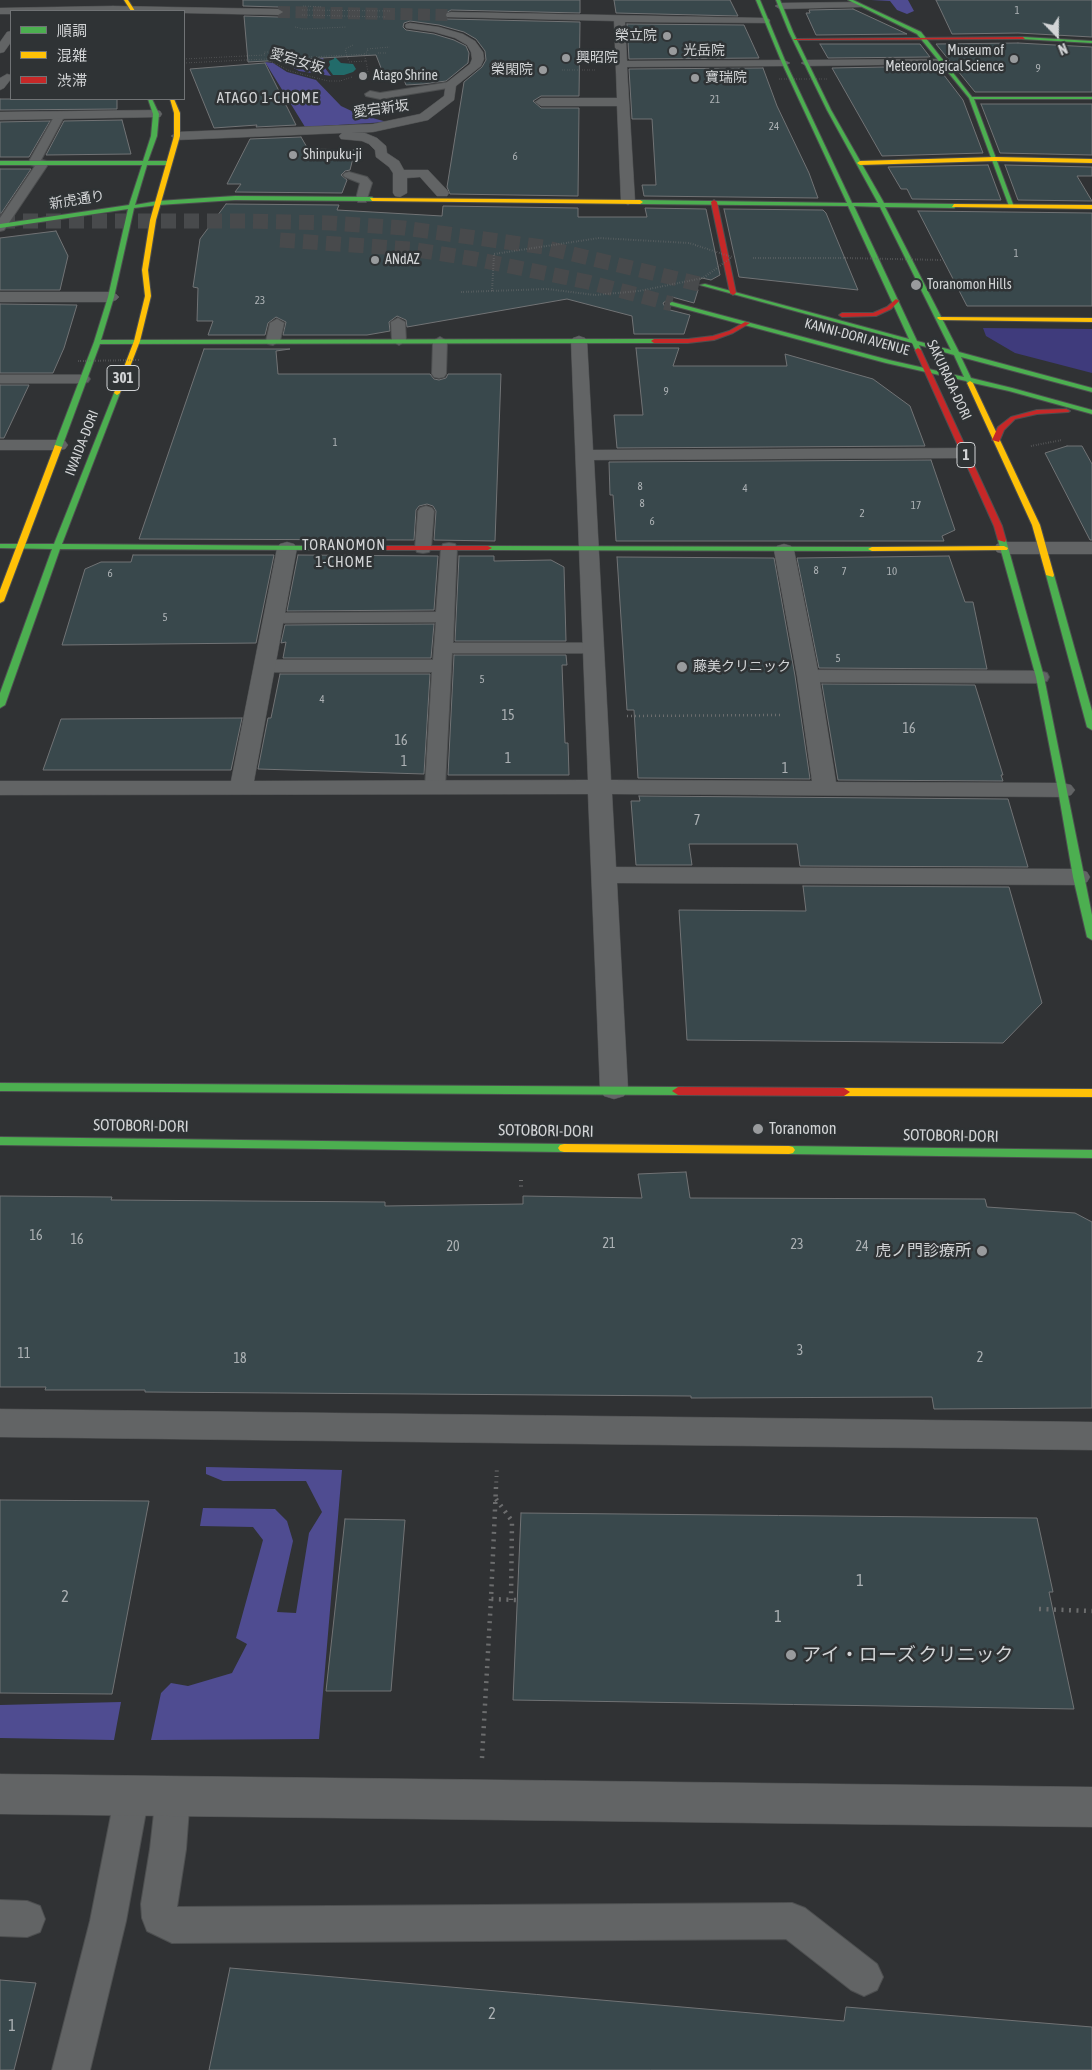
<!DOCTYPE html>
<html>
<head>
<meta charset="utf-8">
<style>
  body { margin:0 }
  #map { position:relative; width:1092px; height:2070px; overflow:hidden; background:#303234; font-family:"Asap Condensed","Noto Sans JP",sans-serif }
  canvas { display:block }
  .legend { position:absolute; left:10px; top:10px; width:175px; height:90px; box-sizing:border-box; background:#2f3335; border:1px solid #707375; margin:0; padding:6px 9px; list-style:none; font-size:15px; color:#d2d4d6 }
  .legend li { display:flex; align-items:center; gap:10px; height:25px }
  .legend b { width:25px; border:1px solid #707375 }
  .north { position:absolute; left:1032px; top:10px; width:50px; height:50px; -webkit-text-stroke:4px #2f3335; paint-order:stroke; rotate:158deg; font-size:14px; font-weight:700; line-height:20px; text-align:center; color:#d2d4d6 }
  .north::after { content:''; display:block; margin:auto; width:18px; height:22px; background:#d2d4d6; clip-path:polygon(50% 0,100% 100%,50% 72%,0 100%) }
</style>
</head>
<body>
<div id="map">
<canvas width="1092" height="2070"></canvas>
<ul class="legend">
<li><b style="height:6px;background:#4caf50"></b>順調</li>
<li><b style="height:6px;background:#ffc107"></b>混雑</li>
<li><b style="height:6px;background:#c62828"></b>渋滞</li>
</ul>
<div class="north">N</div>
</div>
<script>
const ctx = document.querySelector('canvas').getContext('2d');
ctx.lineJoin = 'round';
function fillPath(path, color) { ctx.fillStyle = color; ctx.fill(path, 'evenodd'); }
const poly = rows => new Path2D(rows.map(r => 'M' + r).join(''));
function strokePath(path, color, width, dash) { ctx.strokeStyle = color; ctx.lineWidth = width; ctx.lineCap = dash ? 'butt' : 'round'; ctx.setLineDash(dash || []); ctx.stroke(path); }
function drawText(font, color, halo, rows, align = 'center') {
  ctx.font = font + ' "Asap Condensed","Noto Sans JP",sans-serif'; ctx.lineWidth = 5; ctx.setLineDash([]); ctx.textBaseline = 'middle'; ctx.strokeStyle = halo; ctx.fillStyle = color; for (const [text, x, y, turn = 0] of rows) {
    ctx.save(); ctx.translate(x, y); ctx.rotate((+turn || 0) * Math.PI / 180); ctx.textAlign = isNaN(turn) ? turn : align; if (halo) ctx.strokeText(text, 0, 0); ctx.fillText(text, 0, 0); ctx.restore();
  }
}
fillPath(poly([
  [983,328,1092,329,1092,373,1015,353,986,336]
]), '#3f3b7c');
fillPath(poly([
  [871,0,908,0,914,11,907,14,897,10,890,1],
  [323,57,325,68,331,76,299,71,277,59],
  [265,62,273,63,287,72,316,80,341,106,358,114,387,122,305,127],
  [206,1467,342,1470,319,1739,151,1740,161,1693,171,1683,188,1686,232,1673,247,1644,236,1638,263,1540,253,1527,200,1526,203,1508,275,1509,287,1521,293,1541,277,1612,296,1613,309,1533,322,1512,306,1481,223,1481,206,1474],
  [121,1702,114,1740,0,1738,0,1705]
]), '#4f4c91');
fillPath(poly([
  [334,56,341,63,353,64,356,69,353,72,344,75,333,75,328,68,330,65,329,61,334,59]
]), '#226b6a');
const building = poly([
  [243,0,580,0,580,13,451,10,444,14,447,19,580,22,579,96,541,96,533,101,541,108,579,108,578,196,450,194,447,187,464,82,482,67,486,60,485,51,476,39,464,32,439,25,410,21,404,23,403,27,406,30,434,34,454,40,466,46,469,53,468,63,446,81,423,84,406,85,401,72,383,73,376,55,248,62,244,16,278,17,285,11,278,7,243,6,243,0],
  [614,0,730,0,738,16,616,13,614,0],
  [936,0,1092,0,1092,37,1018,33,952,34,936,0],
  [853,9,907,34,816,35,806,13,810,13,809,10,853,9],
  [627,24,744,25,759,58,629,59,627,24],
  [1018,43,1092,47,1092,92,975,92,936,44,1018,43],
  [820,44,920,44,930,57,828,58,820,44],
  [265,63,296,125,256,127,257,125,214,128,190,69,265,63],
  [937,66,963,100,983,153,882,156,832,68,937,66],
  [763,68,777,106,809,173,818,198,644,196,642,185,656,185,652,119,632,119,629,69,763,68],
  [0,99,117,99,117,109,0,110,0,99],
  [981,104,1092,104,1092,155,1000,153,981,104],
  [122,120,131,154,46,155,64,121,122,120],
  [50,121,29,157,0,157,0,122,50,121],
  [301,137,308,149,355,150,350,170,345,171,341,175,347,180,342,193,235,192,241,184,227,184,250,139,301,137],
  [988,165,1001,200,912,199,907,189,901,189,888,167,988,165],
  [1005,165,1092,167,1092,176,1077,176,1092,201,1018,200,1005,165],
  [0,169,31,169,0,215,0,169],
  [226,204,339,205,337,210,442,216,443,206,578,208,578,217,647,217,645,208,706,209,720,275,711,280,702,278,694,284,698,290,694,303,672,297,663,303,666,309,690,315,684,334,634,334,632,316,567,299,407,327,406,320,397,316,389,322,390,331,367,335,283,335,286,322,276,317,268,323,265,335,208,335,213,321,197,321,198,288,193,287,200,239,226,204],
  [724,209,823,210,826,213,858,290,739,277,724,209],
  [918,211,1092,213,1092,306,967,306,918,211],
  [56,231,68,256,60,290,0,290,0,238,56,231],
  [0,304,77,305,64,348,53,373,0,373,0,304],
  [636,348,679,348,673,366,787,366,785,354,873,379,910,406,925,446,617,448,614,415,643,415,636,348],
  [204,349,290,349,276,351,278,374,430,374,434,379,439,380,446,378,448,374,501,374,495,541,434,540,436,511,433,506,427,504,419,506,416,510,414,540,139,539,204,349],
  [0,385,29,385,4,438,0,438,0,385],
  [1067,446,1082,446,1092,464,1092,540,1090,540,1045,453,1067,446],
  [931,460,955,530,942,536,944,541,616,541,613,495,610,495,609,462,931,460],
  [133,555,274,555,256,643,62,645,85,569,101,562,131,562,133,555],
  [298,555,438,556,434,610,287,611,298,555],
  [459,556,494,556,494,561,551,560,564,567,566,641,455,641,459,556],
  [949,556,965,602,973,602,987,669,819,668,797,558,949,556],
  [617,557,774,558,795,676,810,779,638,778,634,710,627,710,617,557],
  [434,624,431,658,283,658,286,642,281,643,285,625,434,624],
  [454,655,566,655,567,665,562,665,565,743,568,743,569,775,448,775,454,655],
  [280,674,430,674,424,774,258,769,268,718,271,718,280,674],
  [822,684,975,685,1003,775,1001,775,1003,781,838,780,822,684],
  [242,718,231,770,43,770,61,719,242,718],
  [639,796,1008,799,1028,867,800,866,797,844,689,844,692,865,636,865,631,801,640,801,639,796],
  [803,886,1009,887,1042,1003,1003,1043,687,1040,679,910,806,911,803,886],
  [686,1172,690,1198,985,1199,987,1207,1075,1213,1092,1222,1092,1408,934,1409,932,1397,691,1398,691,1396,145,1392,145,1390,45,1390,46,1387,0,1387,0,1196,112,1197,111,1200,385,1202,385,1206,523,1204,523,1196,642,1198,638,1174,686,1172],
  [0,1500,149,1501,112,1694,0,1693,0,1500],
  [521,1513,1037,1518,1053,1592,1049,1592,1074,1709,513,1700,521,1513],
  [345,1519,405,1520,391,1691,326,1691,345,1519],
  [230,1968,844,2021,846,2007,1092,2027,1092,2070,209,2070,230,1968],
  [0,1980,36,1983,14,2070,0,2070,0,1980]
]);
fillPath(building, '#39484c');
strokePath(building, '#717375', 1);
strokePath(poly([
  [278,12,451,15]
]), '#484a4c', 12, [12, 5.5]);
strokePath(poly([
  [0,221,245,221,331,223,404,228,543,247,703,285],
  [280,240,410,249,475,259,588,282,672,304]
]), '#484a4c', 15, [15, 8]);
const lane = poly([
  [450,82,454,83,454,87,380,99,366,96,365,94,370,91,380,93,450,82],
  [60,112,65,115,41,160,47,161,49,163,4,230,0,231,0,218,35,166,30,165,28,163,55,115,60,112],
  [349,172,367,177,372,183,366,202,358,202,356,199,360,183,345,177,343,175,345,173,349,172],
  [398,318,405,322,406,341,399,345,392,341,391,322,398,318],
  [277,319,284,323,280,341,273,345,268,344,266,341,270,323,277,319],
  [440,337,447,341,446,374,444,377,439,378,434,377,432,374,433,341,440,337],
  [0,375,83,375,88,376,90,379,88,382,83,383,0,383,0,375],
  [426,506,432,508,434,511,431,548,429,552,423,553,417,552,415,548,418,511,420,508,426,506],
  [449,543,455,544,457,548,453,643,594,643,600,644,603,648,600,652,594,653,452,653,445,787,442,791,435,793,428,791,425,787,432,672,264,672,257,670,255,666,257,662,264,660,433,660,436,622,274,623,268,622,265,618,268,614,274,613,436,612,441,548,443,544,449,543],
  [808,670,1040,671,1047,673,1049,677,1047,681,1040,683,808,682,801,680,799,676,801,672,808,670],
  [132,1778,144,1783,149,1795,126,1921,90,2070,52,2070,90,1921,115,1795,120,1783,132,1778],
  [173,1778,185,1783,190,1795,186,1849,177,1907,792,1903,805,1908,877,1964,883,1977,877,1990,864,1996,851,1990,786,1939,172,1943,147,1931,142,1918,141,1904,150,1849,156,1795,161,1783,173,1778],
  [0,1900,27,1901,40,1906,45,1919,40,1932,27,1937,0,1936,0,1900]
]);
const street = poly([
  [857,2,862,5,861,7,780,9,775,6,780,3,857,2],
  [113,6,278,9,283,12,278,15,184,13,184,11,11,11,11,14,0,14,0,8,113,6],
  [451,12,765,18,769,19,770,21,769,23,625,22,627,61,784,60,790,63,784,66,627,67,635,201,628,205,621,201,617,106,541,106,535,102,541,98,617,98,614,21,447,17,446,15,447,13,451,12],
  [410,23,439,27,463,34,475,41,483,52,484,59,481,66,456,86,454,100,428,120,373,132,352,133,365,133,377,138,386,146,387,153,399,161,404,170,428,170,447,190,449,193,447,196,437,196,420,177,407,178,407,193,400,197,395,196,393,193,393,173,389,167,376,157,375,150,369,144,362,141,341,139,339,136,342,133,177,140,171,136,177,132,373,124,420,114,444,96,446,83,470,64,472,59,471,52,467,45,455,38,434,32,406,28,405,26,406,24,410,23],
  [11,31,11,42,4,52,0,53,0,42,7,32,11,31],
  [942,59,948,62,946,64,807,66,801,63,807,60,942,59],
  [7,74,11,75,11,79,4,88,0,90,0,78,7,74],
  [156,110,160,111,162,114,160,117,0,120,0,112,156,110],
  [0,292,111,292,116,294,119,297,116,300,111,302,0,302,0,292],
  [579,336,585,338,587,341,593,450,965,448,971,449,974,453,971,457,965,458,594,460,611,780,812,781,797,676,774,550,777,546,784,544,791,546,794,550,819,676,836,782,1063,783,1071,785,1075,790,1071,795,1063,797,612,794,616,867,1078,869,1087,872,1090,877,1087,882,1078,885,617,883,628,1089,624,1096,614,1099,604,1096,600,1089,588,794,0,795,0,781,231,781,277,548,280,544,287,542,294,544,297,548,254,781,588,780,571,341,573,338,579,336],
  [0,440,59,440,65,441,68,445,65,449,59,450,0,450,0,440],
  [1004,542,1092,542,1092,554,1004,554,997,552,994,548,997,544,1004,542],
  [0,1409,1092,1422,1092,1450,0,1437,0,1409],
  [0,1774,1092,1787,1092,1827,0,1814,0,1774]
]);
const fast = poly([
  [756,0,760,0,786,63,852,203,878,203,827,110,789,32,776,0,780,0,793,32,831,110,884,203,954,204,957,206,954,208,885,207,959,352,1092,388,1092,392,961,357,971,378,1012,388,1092,410,1092,414,1009,391,973,383,970,385,966,381,886,363,670,305,670,303,672,302,889,360,964,377,954,355,919,345,921,350,916,351,912,343,700,285,705,284,909,339,848,206,640,204,637,202,640,200,847,203,782,63,756,0],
  [854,206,880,207,951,350,917,341,854,206],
  [848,0,853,0,921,32,972,97,1092,97,1092,99,974,99,1014,207,1009,206,969,98,917,34,848,0],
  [1023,37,1092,41,1092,43,1021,39,1023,37],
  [148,99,152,99,159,114,157,136,148,161,168,161,171,163,168,165,147,165,135,205,158,201,235,196,372,197,375,199,372,201,235,200,158,205,134,208,114,297,101,340,654,339,657,341,654,343,100,344,62,447,55,449,54,447,94,342,108,297,128,209,0,228,0,224,129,205,142,165,0,165,0,161,143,161,151,136,153,114,148,99],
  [117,391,120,393,62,544,319,546,323,548,319,550,60,549,5,705,0,708,0,693,52,549,0,548,0,544,54,544,114,393,117,391],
  [999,538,1006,540,1044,677,1092,915,1092,940,1087,937,1073,877,1058,790,1036,677,998,540,999,538],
  [485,546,872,547,876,549,872,551,488,550,485,550,485,546],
  [1047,573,1054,575,1092,711,1092,730,1087,727,1046,575,1047,573],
  [0,1083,678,1087,684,1091,678,1095,0,1091,0,1083],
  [0,1137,564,1144,568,1145,570,1148,568,1151,564,1152,0,1145,0,1137],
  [789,1146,1092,1150,1092,1158,789,1154,785,1153,783,1150,785,1147,789,1146]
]);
const slow = poly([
  [124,0,128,0,135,11,131,11,124,0],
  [170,99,174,99,180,113,180,136,156,220,148,270,151,296,140,341,120,393,117,395,114,393,134,341,145,296,142,270,150,220,174,136,174,113,170,99],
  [995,157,1092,159,1092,163,995,161,860,165,857,163,860,161,995,157],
  [370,198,640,200,643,202,640,204,372,201,370,198],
  [954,204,1092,205,1092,209,952,207,954,204],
  [938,317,1092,318,1092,322,940,320,937,318,938,317],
  [970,381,973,383,1040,525,1054,575,1053,577,1046,575,1032,525,967,383,970,381],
  [55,445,62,447,4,601,0,603,0,590,55,445],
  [1004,546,1008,548,1007,550,872,551,868,549,872,547,1004,546],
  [844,1088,1092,1089,1092,1097,844,1096,838,1092,844,1088],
  [564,1144,789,1146,793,1147,795,1150,793,1153,789,1154,564,1152,560,1151,558,1148,560,1145,564,1144]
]);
const jam = poly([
  [1023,37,1025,39,793,40,795,39,1023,37],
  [714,200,717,202,736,293,733,295,730,293,711,202,714,200],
  [896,299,899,301,891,309,876,316,842,317,839,315,842,313,873,313,887,307,896,299],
  [745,322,750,323,733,333,714,340,688,343,654,343,651,341,654,339,688,339,713,336,729,331,745,322],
  [918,348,921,350,1002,526,1006,540,1005,542,998,540,994,526,915,350,918,348],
  [1066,409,1070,411,1068,412,1037,414,1015,419,1004,430,999,442,992,440,998,427,1011,417,1037,410,1066,409],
  [316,546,488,546,492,548,488,550,316,550,316,546],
  [678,1087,844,1088,850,1092,844,1096,678,1095,672,1091,678,1087]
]);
strokePath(lane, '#4d4f50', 2);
strokePath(street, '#4d4f50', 1);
strokePath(fast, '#4d4f50', 2);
strokePath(slow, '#4d4f50', 2);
strokePath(jam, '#4d4f50', 2);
strokePath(poly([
  [303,6,323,7],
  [302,10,391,11],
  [302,15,386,17],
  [295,27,303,29,347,27],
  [353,45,345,49,349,62,366,61,368,72],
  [378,53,387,53],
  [184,59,265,55,264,52,274,52,273,48],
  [268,60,290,71,328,81,340,81,352,77],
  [366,61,364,54,368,51,367,49,390,47],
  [184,63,370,54],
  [562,70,595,70]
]), '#6c6d6e', 1, [0.5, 2]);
strokePath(poly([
  [753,258,844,258],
  [1031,446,1062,440]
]), '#6c6d6e', 2, [0.5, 2]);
strokePath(poly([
  [627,716,781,715]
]), '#6c6d6e', 2.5, [1, 3]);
strokePath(poly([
  [521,1180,521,1187],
  [496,1488,497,1466]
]), '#6c6d6e', 4, [1, 4.5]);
strokePath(poly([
  [496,1487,491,1599,517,1600],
  [496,1499,512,1521,511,1600],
  [1039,1609,1092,1611],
  [482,1758,491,1599]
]), '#6c6d6e', 4.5, [2, 5.5]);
fillPath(lane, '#626465');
fillPath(street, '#626465');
fillPath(fast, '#4caf50');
fillPath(slow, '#ffc107');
fillPath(jam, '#c62828');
strokePath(poly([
  [779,79,829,79]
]), '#6c6d6e', 1, [0.5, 2]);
strokePath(poly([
  [845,258,941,260],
  [492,291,494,254,599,238,689,243,732,257],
  [461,292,547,289,595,295,639,291,703,278,732,257],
  [78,361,140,360]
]), '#6c6d6e', 2, [0.5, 2]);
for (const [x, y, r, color] of [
  [667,36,5,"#999b9d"],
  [673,51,5,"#999b9d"],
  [566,58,5,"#999b9d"],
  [1014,59,5,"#999b9d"],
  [543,70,5,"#999b9d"],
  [363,76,5,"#999b9d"],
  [695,78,5,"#999b9d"],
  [293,155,5,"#999b9d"],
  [375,260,5,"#999b9d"],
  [916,285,6,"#999b9d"],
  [682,667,6,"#999b9d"],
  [758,1129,6,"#999b9d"],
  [982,1251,6,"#999b9d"],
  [791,1655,6,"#999b9d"]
]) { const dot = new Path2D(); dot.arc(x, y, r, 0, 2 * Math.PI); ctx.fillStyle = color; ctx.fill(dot); strokePath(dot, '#2f3335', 2); }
drawText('11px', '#acb1b4', null, [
  ["1",1017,11],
  ["9",1038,69],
  ["21",715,100],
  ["24",774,127],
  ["6",515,157],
  ["1",1016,254],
  ["23",260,301],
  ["9",666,392],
  ["1",335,443],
  ["8",640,487],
  ["4",745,489],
  ["8",642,504],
  ["17",916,506],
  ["2",862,514],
  ["6",652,522],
  ["8",816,571],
  ["7",844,572],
  ["10",892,572],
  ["6",110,574],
  ["5",165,618],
  ["5",838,659],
  ["5",482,680],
  ["4",322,700]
]);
drawText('14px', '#d2d4d6', '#2f3335', [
  ["榮立院",657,36,"right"],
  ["光岳院",683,51],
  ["Museum of",1004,51,"right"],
  ["Meteorological Science",1004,67,"right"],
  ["興昭院",576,58],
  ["榮閑院",533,70,"right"],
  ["Atago Shrine",373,76],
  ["寶瑞院",705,78],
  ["Shinpuku-ji",303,155],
  ["ANdAZ",385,260],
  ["Toranomon Hills",927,285],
  ["藤美クリニック",693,667]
], 'left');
drawText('14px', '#d2d4d6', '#2f3335', [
  ["愛宕女坂",297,61,17],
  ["愛宕新坂",381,109,-8],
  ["新虎通り",77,200,-9],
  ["KANNI-DORI AVENUE",857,337,15],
  ["SAKURADA-DORI",949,380,65],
  ["IWAIDA-DORI",82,443,-69]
]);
drawText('14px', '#acb1b4', null, [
  ["15",508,716],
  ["16",909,729],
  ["16",401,741],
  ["1",508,759],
  ["1",404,762],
  ["1",785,769],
  ["7",697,821],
  ["16",36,1236],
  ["16",77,1240],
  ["21",609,1244],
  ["23",797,1245],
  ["20",453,1247],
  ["24",862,1247],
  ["3",800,1351],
  ["11",24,1354],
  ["2",980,1358],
  ["18",240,1359]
]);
ctx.letterSpacing = '1px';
drawText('15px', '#d2d4d6', '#2f3335', [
  ["ATAGO 1-CHOME",268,98],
  ["TORANOMON",344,545],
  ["1-CHOME",344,562]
]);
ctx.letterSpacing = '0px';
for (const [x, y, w] of [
  [123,378,32],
  [966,455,18]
]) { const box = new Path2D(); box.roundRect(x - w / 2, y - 12.5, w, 25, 4); ctx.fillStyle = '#2f3335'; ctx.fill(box); strokePath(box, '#d2d4d6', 1); }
drawText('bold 15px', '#d2d4d6', null, [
  ["301",123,378],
  ["1",966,455]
]);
drawText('16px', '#d2d4d6', '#2f3335', [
  ["SOTOBORI-DORI",141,1126,1],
  ["SOTOBORI-DORI",546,1131,1],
  ["SOTOBORI-DORI",951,1136,1]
]);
drawText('16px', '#d2d4d6', '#2f3335', [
  ["Toranomon",769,1129],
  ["虎ノ門診療所",971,1251,"right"]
], 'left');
drawText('16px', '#acb1b4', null, [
  ["1",860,1581],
  ["2",65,1597],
  ["1",778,1617],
  ["2",492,2014],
  ["1",12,2026]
]);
drawText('19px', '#d2d4d6', '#2f3335', [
  ["アイ・ローズ クリニック",802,1655]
], 'left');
</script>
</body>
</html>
